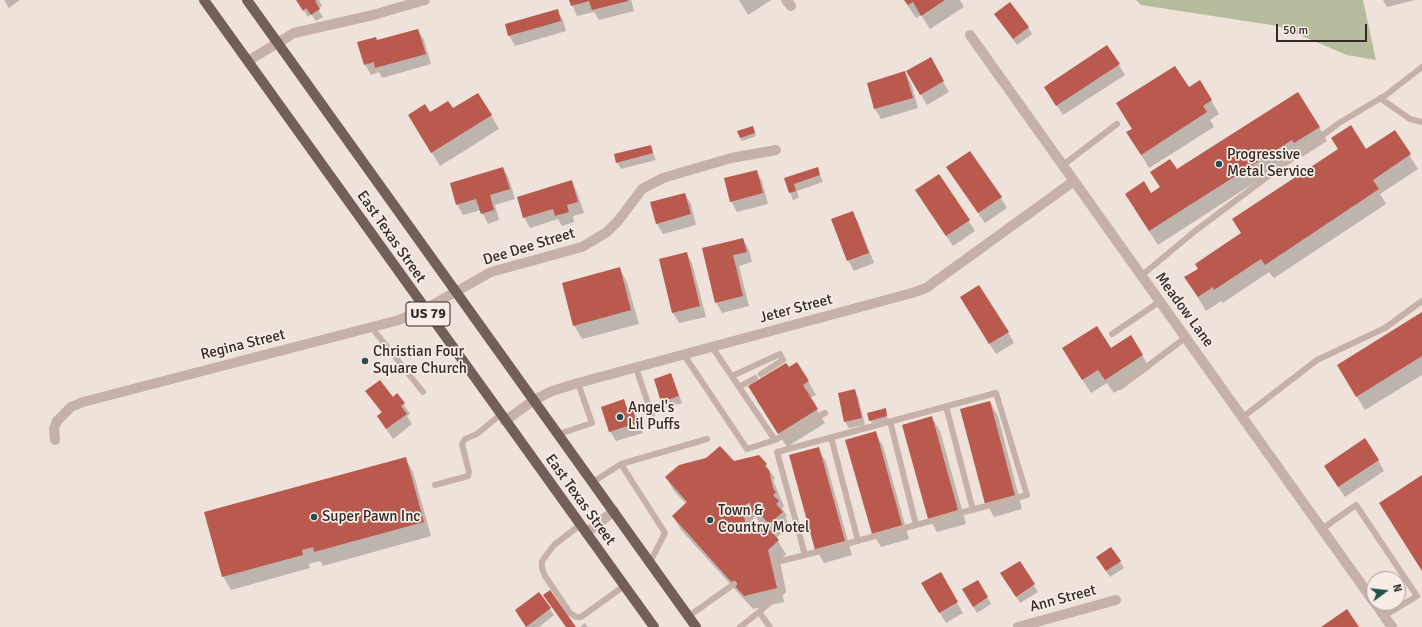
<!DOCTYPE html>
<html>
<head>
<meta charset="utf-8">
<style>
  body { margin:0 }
  #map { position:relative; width:1422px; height:627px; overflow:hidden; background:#eee2da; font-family:Signika,sans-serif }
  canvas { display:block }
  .north { position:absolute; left:1366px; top:571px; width:40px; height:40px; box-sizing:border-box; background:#f7ede6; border:1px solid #a99f9a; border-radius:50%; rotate:75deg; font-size:11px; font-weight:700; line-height:16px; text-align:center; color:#332927 }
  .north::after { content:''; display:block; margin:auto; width:14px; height:18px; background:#21504d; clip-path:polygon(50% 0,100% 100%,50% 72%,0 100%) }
  .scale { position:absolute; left:1276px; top:24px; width:91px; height:18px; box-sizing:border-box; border:2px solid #332927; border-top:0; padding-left:5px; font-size:12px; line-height:14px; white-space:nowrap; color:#332927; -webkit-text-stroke:3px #f7ede6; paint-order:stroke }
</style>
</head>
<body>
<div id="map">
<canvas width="1422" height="627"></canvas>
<div class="north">N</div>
<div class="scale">50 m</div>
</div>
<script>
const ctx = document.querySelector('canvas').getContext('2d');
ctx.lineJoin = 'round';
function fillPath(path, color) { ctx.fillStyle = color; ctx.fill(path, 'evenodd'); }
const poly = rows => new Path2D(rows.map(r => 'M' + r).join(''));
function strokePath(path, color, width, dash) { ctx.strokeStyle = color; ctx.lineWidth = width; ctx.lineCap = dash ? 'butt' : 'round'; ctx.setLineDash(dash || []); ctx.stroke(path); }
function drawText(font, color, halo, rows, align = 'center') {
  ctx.font = font + ' Signika,sans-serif'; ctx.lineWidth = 3.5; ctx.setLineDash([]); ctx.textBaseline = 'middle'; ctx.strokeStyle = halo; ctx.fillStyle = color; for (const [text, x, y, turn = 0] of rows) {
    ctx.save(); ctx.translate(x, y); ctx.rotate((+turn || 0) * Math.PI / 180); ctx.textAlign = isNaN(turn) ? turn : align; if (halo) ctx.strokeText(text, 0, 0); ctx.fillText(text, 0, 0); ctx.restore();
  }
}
fillPath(poly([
  [1136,0,1363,0,1376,60,1347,55,1278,26,1141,5]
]), '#b5bc9c');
fillPath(poly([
  [4,0,20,0,9,8],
  [297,0,319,0,322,6,318,9,323,17,316,21,311,14,308,17],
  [570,0,631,0,634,11,599,20,594,12,577,16],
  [739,0,771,0,748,15],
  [904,0,960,0,964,7,930,29,921,15,916,18],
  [1383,0,1415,0,1387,7],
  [557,10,563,20,566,31,515,46,509,35],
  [995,14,1028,27,1032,34,1017,45],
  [418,30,424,40,431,64,382,78,379,72,371,75,365,64,377,41],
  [930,59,949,92,927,105,908,72],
  [1119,65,1125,75,1063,115,1051,97],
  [905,73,911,83,918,108,881,119,875,109,868,83],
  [1189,89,1211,100,1219,114,1210,120,1214,127,1149,168,1136,146],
  [453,110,491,115,499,129,440,166,417,129,430,114],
  [753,127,756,136,742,141,740,138],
  [1319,127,1327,141,1302,157,1300,153,1158,245,1134,208,1161,187,1176,171],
  [1394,131,1418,169,1380,194,1386,204,1274,278,1269,272,1223,303,1221,301,1206,311,1186,278,1242,234,1339,150,1366,150],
  [650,146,656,160,621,169,617,162],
  [503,168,509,179,515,199,495,205,499,220,488,224,481,210,463,215,457,204],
  [817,168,823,182,797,191,799,198,793,200,785,179],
  [756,171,762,181,768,204,737,212,731,201],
  [939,175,975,231,953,246,922,201],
  [954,178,1001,198,1007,208,985,223],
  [571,181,577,192,584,213,573,216,574,222,562,226,558,219,530,228,524,217],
  [685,194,691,204,696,225,663,234,657,224,652,203],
  [852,212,858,222,874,263,854,271,848,260],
  [743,239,749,250,752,262,739,266,749,306,722,313,716,302,703,249],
  [686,253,692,263,706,317,679,323,673,313,660,259],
  [619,268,627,282,639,324,582,339,574,325],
  [967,308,1008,332,1014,343,996,354],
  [1422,313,1422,375,1365,410,1346,379],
  [1110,349,1142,355,1150,369,1114,393,1107,383,1091,393,1071,362],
  [788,368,808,381,816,395,810,398,825,423,787,447,757,401],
  [671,374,682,403,666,408,662,401],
  [854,390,858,397,865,425,849,428,845,422],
  [366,391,393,398,397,394,410,414,407,416,412,424,393,439,378,417,382,414],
  [623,401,630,412,633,411,643,433,616,441,610,431],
  [990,402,998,416,1022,509,994,517,986,503],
  [885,410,888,419,872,423,870,420],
  [932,418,940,431,966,524,937,532,929,518],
  [875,433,883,446,909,539,881,547,873,534],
  [818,448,826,462,852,555,824,563,816,549],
  [759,456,775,478,773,480,784,506,782,508,787,516,785,517,790,526,776,538,786,554,776,564,784,602,753,609,681,530,673,516,686,504,674,491,666,477],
  [756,517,762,528,754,536,751,531,755,527,753,518],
  [405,458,413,472,431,536,323,566,320,561,309,564,310,568,231,590,223,576],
  [1378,460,1384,471,1345,497,1331,476],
  [1120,561,1124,568,1110,577,1101,564],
  [1019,562,1038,592,1020,603,1005,580],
  [940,573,963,613,946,623,922,583],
  [978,581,991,604,977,613,963,590],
  [539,593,554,615,539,627,527,627,520,617],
  [585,623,588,627,580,627]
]), '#0003');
fillPath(poly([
  [296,0,317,0,315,1,320,9,311,15,306,8,303,11],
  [569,0,628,0,628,1,592,10,589,1,571,6],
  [904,0,945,0,921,16,913,2,908,5],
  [1010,2,1029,27,1013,39,994,14],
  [558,9,561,21,508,36,505,24],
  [418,29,426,54,375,68,374,62,364,65,357,42,376,37,377,40],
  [1107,45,1120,64,1056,106,1044,87],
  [931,57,944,81,920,95,906,71],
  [1175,66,1189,87,1200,80,1212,100,1203,106,1207,112,1141,155,1126,132,1132,129,1116,103],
  [905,71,913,98,874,109,867,83],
  [1298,92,1320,127,1294,143,1292,140,1149,231,1125,194,1144,181,1151,193,1160,187,1150,172,1170,159,1177,169],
  [478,93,492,115,431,153,408,115,425,104,430,112,448,101,453,108],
  [1351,125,1366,149,1395,130,1411,154,1373,180,1379,189,1265,265,1261,259,1214,290,1213,287,1198,297,1184,277,1198,269,1195,264,1241,233,1232,219,1338,149,1331,138],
  [753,126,755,133,740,138,737,131],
  [651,145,653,153,616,163,614,154],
  [970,151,1002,197,978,213,946,167],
  [503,167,510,189,490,195,494,210,481,214,476,199,456,205,450,183],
  [818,167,820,175,794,184,796,191,789,193,784,178],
  [757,170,763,193,730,202,724,178],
  [939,174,970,220,946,236,915,190],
  [572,180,578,202,567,205,569,212,555,216,553,209,523,218,517,197],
  [685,193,691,214,656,224,650,202],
  [853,211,869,253,847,261,831,219],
  [743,238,747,252,733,255,743,296,715,303,702,248],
  [687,252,700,306,672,313,659,259],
  [620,267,631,310,573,326,562,283],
  [979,285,1009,332,989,344,960,297],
  [1422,312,1422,356,1356,397,1337,365],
  [1097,326,1111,348,1131,335,1143,355,1105,380,1098,370,1082,380,1062,348],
  [797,362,809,381,803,385,818,409,778,434,748,386,786,363,789,367],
  [671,373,679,396,661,402,654,379],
  [380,380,393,397,397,393,405,403,401,406,407,414,386,429,377,416,382,412,365,391],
  [855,389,862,418,844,422,838,393],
  [624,399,628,412,633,410,637,423,609,432,601,407],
  [990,401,1015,496,985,504,960,409],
  [886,408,887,416,869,421,867,413],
  [932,416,958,510,928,519,902,425],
  [876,431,902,525,872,534,845,440],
  [1365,438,1379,460,1338,487,1324,466],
  [720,446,734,461,759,455,767,464,765,466,769,470,773,488,776,492,773,495,779,501,776,504,783,512,769,524,759,513,753,514,750,503,746,504,748,513,744,517,746,525,754,534,765,525,779,540,768,550,777,588,744,596,672,516,687,502,665,477,679,465,706,458],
  [819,447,845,541,815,550,789,455],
  [406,457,424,522,314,552,313,547,302,550,303,555,222,577,204,512],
  [1422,475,1422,571,1379,503],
  [1111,547,1121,561,1106,571,1096,557],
  [1020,561,1035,584,1016,597,1000,573],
  [941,572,958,602,939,613,921,583],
  [978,580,988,597,973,607,962,589],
  [550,590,576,627,566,627,543,595],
  [539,592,551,608,526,627,515,610],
  [1347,609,1359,627,1321,627]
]), '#ba594d');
strokePath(poly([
  [1380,98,1410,119,1422,122],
  [1063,165,1117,124],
  [1141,276,1195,231,1339,123,1386,95,1422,67],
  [372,328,423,392],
  [1112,334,1159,302],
  [684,355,747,449,775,440,712,347],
  [636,368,652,415],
  [732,376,780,354,783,360,761,374],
  [739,387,755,378],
  [1120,387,1185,338],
  [946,406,973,510],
  [1243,417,1317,360,1385,328,1422,301],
  [890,421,916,525],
  [559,434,592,423,578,383],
  [831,437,858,541],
  [775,440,825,413],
  [593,482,621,464],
  [435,485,468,476,469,472,462,444,465,439,477,434,501,414],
  [580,525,554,545,542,561,542,568,545,576,570,613,576,617,581,617,624,586],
  [1322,529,1356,505,1417,596,1384,616],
  [650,562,665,533,621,464,707,439],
  [689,616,734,584],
  [740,627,759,612],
  [770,627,759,612,783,591,777,562,805,555,1027,495,996,393,777,452,805,555]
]), '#c5b1a7', 6);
strokePath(poly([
  [786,0,791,6],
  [970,35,1374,602],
  [248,61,294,33,373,15,425,0],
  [505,421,534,400,552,391,578,383,912,293,926,288,1074,181],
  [55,440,54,429,57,421,71,407,83,402,399,320,425,309,491,272,582,247,607,232,618,221,642,189,663,178,731,158,776,150],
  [586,533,614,511],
  [1375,603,1392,627],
  [1018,627,1116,600]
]), '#c5b1a7', 10);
strokePath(poly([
  [204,0,654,627],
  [247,0,696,627]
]), '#735f59', 10);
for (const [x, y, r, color] of [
  [1219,164,4,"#21504d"],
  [365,361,4,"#21504d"],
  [620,417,4,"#21504d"],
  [314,517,4,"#21504d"],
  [710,520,4,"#21504d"]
]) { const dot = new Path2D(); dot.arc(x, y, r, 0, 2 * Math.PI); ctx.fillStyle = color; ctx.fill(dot); strokePath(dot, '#f7ede6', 1.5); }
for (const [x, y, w] of [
  [428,314,44]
]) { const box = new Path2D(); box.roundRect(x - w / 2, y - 12, w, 24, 3); ctx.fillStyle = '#f7ede6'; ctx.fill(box); strokePath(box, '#332927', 1); }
drawText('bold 14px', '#332927', null, [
  ["US 79",428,314]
]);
drawText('15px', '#332927', '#f7ede6', [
  ["Progressive",1227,155],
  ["Metal Service",1227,172],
  ["Christian Four",373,352],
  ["Square Church",373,369],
  ["Angel's",628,408],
  ["Lil Puffs",628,425],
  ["Town &",718,511],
  ["Country Motel",718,528],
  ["Super Pawn Inc",322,517]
], 'left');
drawText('15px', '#332927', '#f7ede6', [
  ["East Texas Street",391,237,55],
  ["Dee Dee Street",529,247,-17],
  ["Jeter Street",796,309,-15],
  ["Meadow Lane",1184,310,54],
  ["Regina Street",243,345,-14],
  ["East Texas Street",580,500,54],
  ["Ann Street",1063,599,-15]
]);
</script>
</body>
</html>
